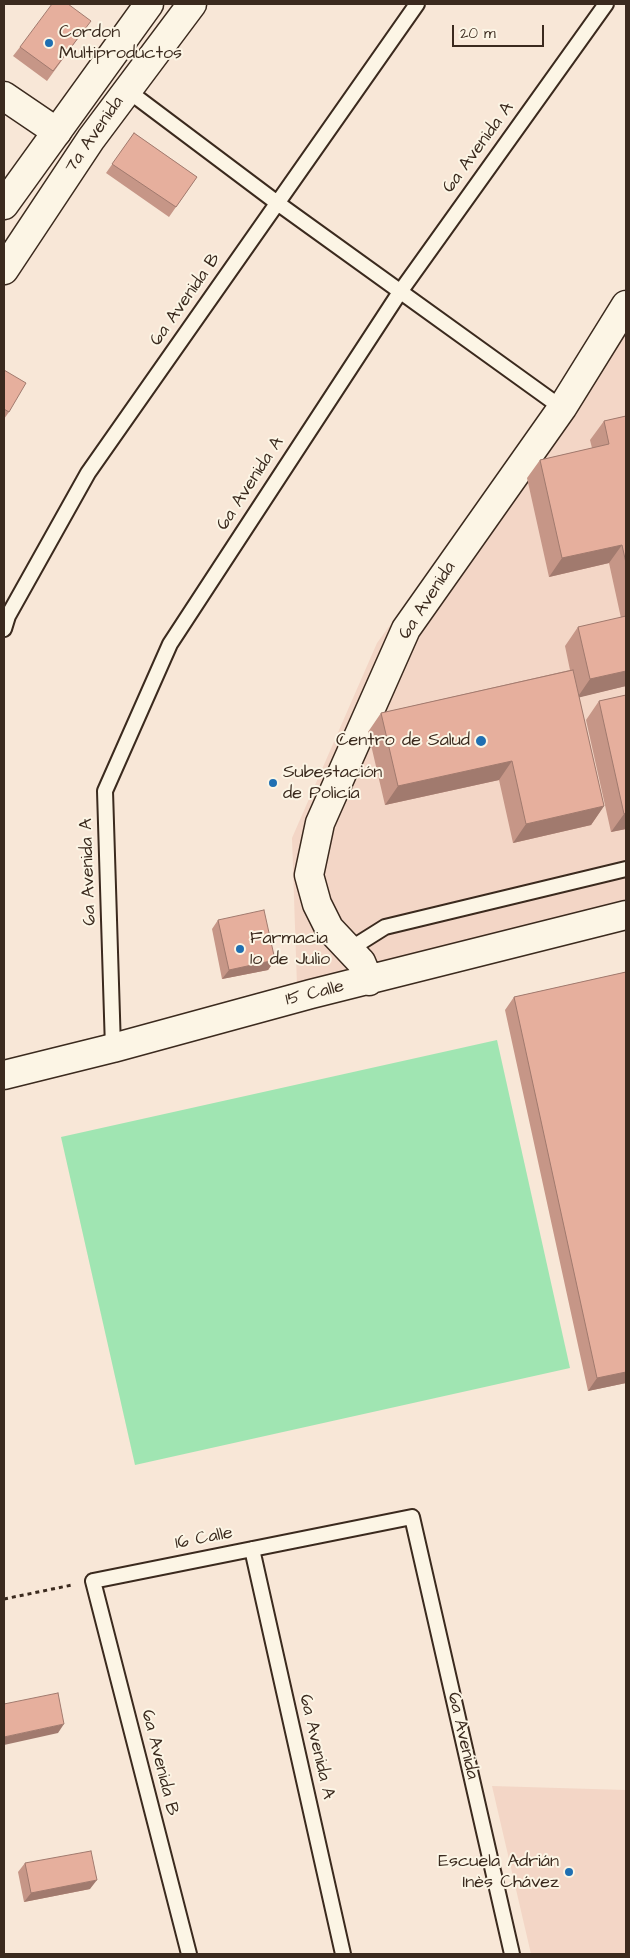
<!DOCTYPE html>
<html>
<head>
<meta charset="utf-8">
<style>
  body { margin:0 }
  #map { position:relative; width:630px; height:1958px; overflow:hidden; background:#f8e7d7; font-family:"Architects Daughter",sans-serif }
  canvas { display:block }
  .frame { position:absolute; inset:0; border:5px solid #3b2a1e; pointer-events:none }
  .scale { position:absolute; left:452px; top:25px; width:92px; height:22px; box-sizing:border-box; border:2px solid #3b2a1e; border-top:0; padding-left:6px; font-size:15px; line-height:18px; white-space:nowrap; color:#3b2a1e; -webkit-text-stroke:4px #fcf5e5; paint-order:stroke }
</style>
</head>
<body>
<div id="map">
<canvas width="630" height="1958"></canvas>
<div class="frame"></div>
<div class="scale">20 m</div>
</div>
<script>
const ctx = document.querySelector('canvas').getContext('2d');
ctx.lineJoin = 'round';
function fillPath(path, color) { ctx.fillStyle = color; ctx.fill(path, 'evenodd'); }
const poly = rows => new Path2D(rows.map(r => 'M' + r).join(''));
function strokePath(path, color, width, dash) { ctx.strokeStyle = color; ctx.lineWidth = width; ctx.lineCap = dash ? 'butt' : 'round'; ctx.setLineDash(dash || []); ctx.stroke(path); }
function drawText(font, color, halo, rows, align = 'center') {
  ctx.font = font + ' "Architects Daughter",sans-serif'; ctx.lineWidth = 4; ctx.setLineDash([]); ctx.textBaseline = 'middle'; ctx.strokeStyle = halo; ctx.fillStyle = color; for (const [text, x, y, turn = 0] of rows) {
    ctx.save(); ctx.translate(x, y); ctx.rotate((+turn || 0) * Math.PI / 180); ctx.textAlign = isNaN(turn) ? turn : align; if (halo) ctx.strokeText(text, 0, 0); ctx.fillText(text, 0, 0); ctx.restore();
  }
}
fillPath(poly([
  [626,302,626,901,297,986,292,838,377,643],
  [492,1786,626,1790,626,1954,531,1954]
]), '#f3d6c6');
fillPath(poly([
  [497,1040,570,1368,135,1465,61,1137]
]), '#a0e5b2');
const lane = poly([
  [127,90,276,202,562,408],
  [4,629,8,616,88,473,417,4],
  [350,949,385,927,626,869],
  [113,1048,105,791,170,644,400,292,606,4],
  [252,1549,343,1954],
  [189,1954,93,1581,412,1517,512,1954]
]);
const street = poly([
  [4,96,57,132],
  [369,981,361,962,329,928,317,904,309,875,320,823,406,629,562,408,626,305],
  [4,1075,113,1048,311,994,626,915]
]);
const secondary = poly([
  [4,205,149,4],
  [4,270,91,139,192,4]
]);
strokePath(lane, '#3b2a1e', 18);
strokePath(street, '#3b2a1e', 31);
strokePath(secondary, '#3b2a1e', 31);
strokePath(poly([
  [4,1599,72,1585]
]), '#3b2a1e', 3, [4, 4]);
strokePath(lane, '#fcf5e5', 14);
strokePath(street, '#fcf5e5', 28);
strokePath(secondary, '#fcf5e5', 28);
fillPath(poly([
  [84,30,47,81,13,56,20,47],
  [134,133,197,177,169,217,106,173],
  [4,370,9,412,4,419],
  [626,416,626,686,579,697,604,806,591,825,513,843,499,780,385,805,368,732,381,713,570,670,565,646,578,627,621,618,609,563,549,577,527,478,540,460,592,448,590,440,604,421],
  [626,695,626,829,611,832,586,720,599,701],
  [218,920,275,960,268,970,222,979,212,929],
  [626,972,626,1383,588,1391,505,1010,514,997],
  [25,1863,90,1889,24,1902,18,1872]
]), '#c69687');
fillPath(poly([
  [622,545,609,563,549,577,562,558],
  [626,671,626,686,577,698,590,679],
  [512,761,499,780,385,805,398,786],
  [604,806,591,825,513,843,526,824],
  [626,813,626,829,611,832,624,814],
  [275,960,268,970,222,979,229,970],
  [626,1372,626,1383,588,1391,597,1378],
  [64,1724,58,1733,4,1745,4,1737],
  [97,1880,90,1889,24,1902,31,1893]
]), '#a17a6e');
const building = poly([
  [52,4,68,4,91,21,53,71,20,47,52,4],
  [134,133,197,177,176,207,112,164,134,133],
  [4,370,26,383,9,412,4,409,4,370],
  [626,416,626,563,622,545,562,558,540,460,609,444,604,421,626,416],
  [626,616,626,671,590,679,578,627,626,616],
  [573,670,604,806,526,824,512,761,398,786,381,713,573,670],
  [626,695,626,813,624,814,599,701,626,695],
  [264,910,275,960,229,970,218,920,264,910],
  [626,972,626,1372,597,1378,514,997,626,972],
  [58,1693,64,1724,4,1737,4,1704,58,1693],
  [91,1851,97,1880,31,1893,25,1863,91,1851]
]);
fillPath(building, '#e6af9d');
strokePath(building, '#a17a6e', 1);
for (const [x, y, r, color] of [
  [49,43,5,"#1f6fb2"],
  [481,741,6,"#1f6fb2"],
  [273,783,5,"#1f6fb2"],
  [240,949,5,"#1f6fb2"],
  [569,1872,5,"#1f6fb2"]
]) { const dot = new Path2D(); dot.arc(x, y, r, 0, 2 * Math.PI); ctx.fillStyle = color; ctx.fill(dot); strokePath(dot, '#fcf5e5', 2); }
drawText('18px', '#3b2a1e', '#fcf5e5', [
  ["Cordon",59,33],
  ["Multiproductos",59,54],
  ["Centro de Salud",470,741,"right"],
  ["Subestación",283,773],
  ["de Policía",283,794],
  ["Farmacia",250,939],
  ["1o de Julio",250,960],
  ["Escuela Adrián",559,1862,"right"],
  ["Inès Chávez",559,1883,"right"]
], 'left');
drawText('18px', '#3b2a1e', '#fcf5e5', [
  ["7a Avenida",95,135,-55],
  ["6a Avenida A",479,148,-54],
  ["6a Avenida B",186,300,-55],
  ["6a Avenida A",251,484,-57],
  ["6a Avenida",428,601,-57],
  ["6a Avenida A",89,872,-92],
  ["15 Calle",315,994,-14],
  ["16 Calle",204,1539,-11],
  ["6a Avenida",462,1736,77],
  ["6a Avenida A",316,1747,77],
  ["6a Avenida B",159,1763,76]
]);
</script>
</body>
</html>
